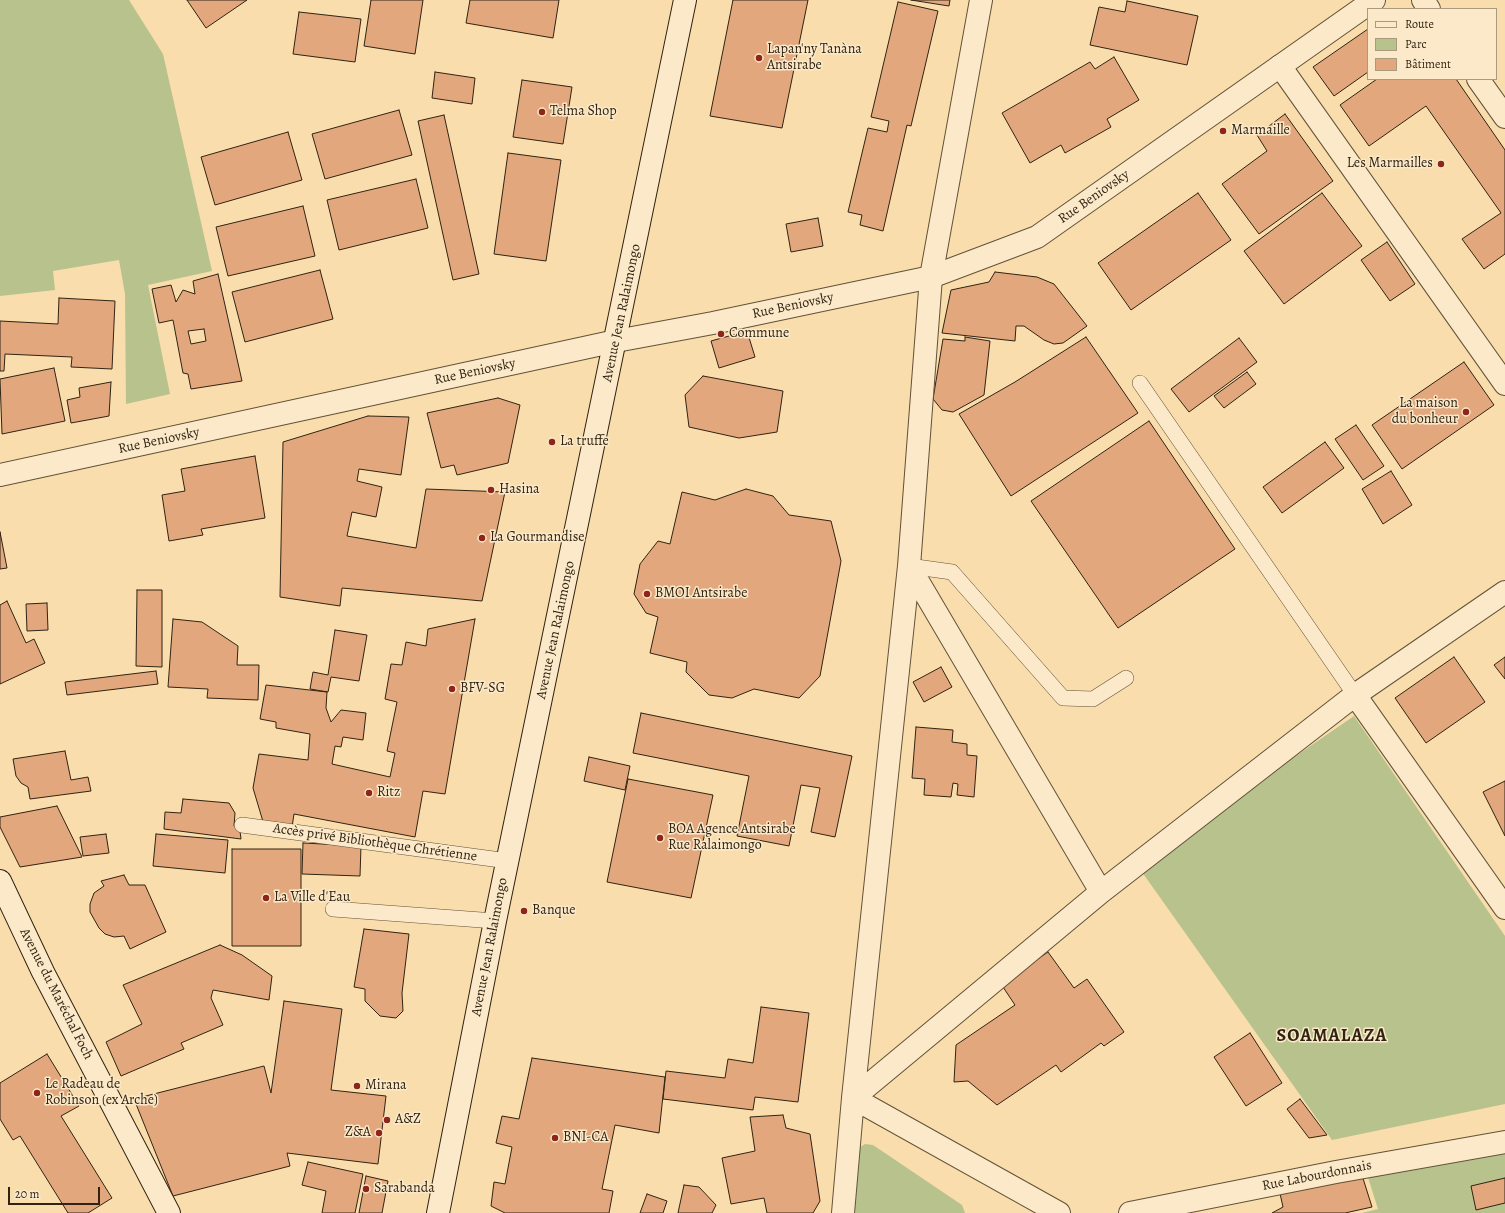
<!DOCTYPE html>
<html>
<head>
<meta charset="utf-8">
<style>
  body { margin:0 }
  #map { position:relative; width:1505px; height:1213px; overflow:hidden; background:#f9ddac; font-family:Alegreya,serif }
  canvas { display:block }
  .legend { position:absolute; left:1367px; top:8px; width:130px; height:72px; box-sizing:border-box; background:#fbe9c9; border:1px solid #aa9a80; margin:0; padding:5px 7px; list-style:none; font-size:12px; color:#302312 }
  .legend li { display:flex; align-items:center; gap:8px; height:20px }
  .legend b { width:20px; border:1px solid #aa9a80 }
  .scale { position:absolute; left:8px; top:1187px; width:92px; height:18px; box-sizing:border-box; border:2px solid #302312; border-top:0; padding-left:5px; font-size:12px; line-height:14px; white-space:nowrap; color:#302312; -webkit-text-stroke:3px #fbe9c9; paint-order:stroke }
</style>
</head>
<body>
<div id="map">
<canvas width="1505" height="1213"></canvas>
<ul class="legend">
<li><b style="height:5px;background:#fbe9c9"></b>Route</li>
<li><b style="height:11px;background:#b8c28d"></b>Parc</li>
<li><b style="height:11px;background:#e3a77e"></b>Bâtiment</li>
</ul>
<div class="scale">20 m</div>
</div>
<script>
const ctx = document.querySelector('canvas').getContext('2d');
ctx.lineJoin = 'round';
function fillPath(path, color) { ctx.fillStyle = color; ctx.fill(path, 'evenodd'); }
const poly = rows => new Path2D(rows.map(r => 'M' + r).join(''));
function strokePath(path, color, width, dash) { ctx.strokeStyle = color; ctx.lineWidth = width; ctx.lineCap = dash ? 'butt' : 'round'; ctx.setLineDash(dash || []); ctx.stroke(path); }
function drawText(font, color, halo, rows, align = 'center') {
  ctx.font = font + ' Alegreya,serif'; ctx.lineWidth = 3; ctx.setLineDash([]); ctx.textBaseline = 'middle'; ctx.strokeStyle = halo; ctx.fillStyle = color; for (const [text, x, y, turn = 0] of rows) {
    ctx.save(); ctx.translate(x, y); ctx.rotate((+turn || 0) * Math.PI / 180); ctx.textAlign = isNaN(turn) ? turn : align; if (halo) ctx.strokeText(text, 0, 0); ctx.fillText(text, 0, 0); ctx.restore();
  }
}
fillPath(poly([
  [0,0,129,0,163,54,212,271,148,285,170,394,126,404,125,294,119,260,53,271,55,290,0,296],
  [1354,716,1505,936,1505,1104,1332,1140,1137,865],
  [865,1144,873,1145,962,1205,965,1213,854,1213,857,1149],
  [1505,1150,1505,1213,1362,1213,1378,1209,1366,1171]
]), '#b8c28d');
const building = poly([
  [187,0,247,0,206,28,187,0],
  [371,0,423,0,415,54,364,46,371,0],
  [470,0,559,0,553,38,466,23,470,0],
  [733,0,808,0,782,128,710,116,733,0],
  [911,0,950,0,949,6,911,0],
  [1127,1,1198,16,1187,65,1090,45,1099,7,1125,12,1127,1],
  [898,2,938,11,911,126,907,125,883,231,860,225,862,215,848,212,868,128,887,132,889,121,871,117,898,2],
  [299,12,361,19,355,62,293,54,299,12],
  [1368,29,1368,72,1334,96,1313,67,1368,29],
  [1114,57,1139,100,1107,119,1111,127,1065,153,1061,145,1030,163,1002,113,1090,62,1095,69,1114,57],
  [435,72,475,78,472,104,432,98,435,72],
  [1377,79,1456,79,1505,150,1505,254,1484,269,1462,239,1501,213,1426,106,1369,146,1340,105,1377,79],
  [522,80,572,87,563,144,513,137,522,80],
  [399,110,412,155,325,179,312,134,399,110],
  [1285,114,1333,181,1259,234,1222,184,1267,151,1257,135,1285,114],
  [444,115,479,274,453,280,418,121,444,115],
  [288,132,302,180,215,205,201,157,288,132],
  [508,153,561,160,546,261,494,254,508,153],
  [416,179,428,228,339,250,327,200,416,179],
  [1198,193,1231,240,1131,310,1098,263,1198,193],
  [1322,193,1362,246,1284,304,1244,251,1322,193],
  [303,206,315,256,228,276,216,227,303,206],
  [818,218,823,246,791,252,786,224,818,218],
  [1387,242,1415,284,1390,301,1361,260,1387,242],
  [320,270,333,319,245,342,232,292,320,270],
  [995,272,1037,277,1054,284,1087,326,1063,343,1054,344,1044,340,1024,326,1016,326,1015,341,942,333,951,290,989,282,995,272],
  [218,274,242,381,191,389,188,374,183,373,173,320,159,323,152,289,171,285,176,302,183,290,195,294,193,281,218,274],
  [204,329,206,341,191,344,188,331,204,329],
  [59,298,115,301,112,369,71,367,72,357,5,354,4,371,0,371,0,321,58,324,59,298],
  [747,331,755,357,719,368,711,341,747,331],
  [965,337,990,341,984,395,953,412,942,410,933,399,943,339,965,341,965,337],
  [1086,337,1138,413,1011,496,959,414,1015,382,1086,337],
  [1239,338,1257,362,1189,412,1171,389,1239,338],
  [1464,362,1494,405,1402,469,1372,425,1464,362],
  [54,368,65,421,2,434,0,379,54,368],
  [1247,372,1256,384,1224,408,1214,396,1247,372],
  [703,376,783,391,777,432,739,438,689,427,685,395,703,376],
  [111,382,109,416,71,423,67,400,80,397,79,388,111,382],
  [498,398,520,405,508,463,457,475,454,465,441,468,427,413,498,398],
  [368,416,409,417,401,475,359,469,357,481,382,487,376,517,352,512,347,536,416,548,426,489,505,492,482,601,342,588,340,606,280,597,283,442,368,416],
  [1149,421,1235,549,1118,628,1031,501,1149,421],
  [1356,425,1384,466,1363,480,1335,439,1356,425],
  [1325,442,1344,468,1282,513,1263,487,1325,442],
  [255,456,265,518,201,529,203,535,169,541,162,495,185,491,181,469,255,456],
  [1391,471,1412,505,1383,524,1362,489,1391,471],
  [746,489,773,496,789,515,831,521,841,561,820,676,799,698,754,689,732,698,709,695,686,672,687,662,650,653,658,617,646,613,634,594,640,564,658,541,670,544,682,492,715,500,746,489],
  [0,532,7,568,0,569,0,532],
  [137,590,162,590,162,667,136,666,137,590],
  [7,601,26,643,34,639,45,663,0,684,0,605,7,601],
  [47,603,48,630,27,631,26,604,47,603],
  [173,619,202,622,238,646,237,665,259,665,258,700,207,698,208,689,168,687,173,619],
  [475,619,445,794,423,791,415,837,294,814,292,827,264,825,253,788,259,754,308,760,310,734,276,728,276,722,260,719,266,685,327,692,326,708,331,722,341,710,366,713,363,740,343,737,341,747,335,746,332,764,390,777,395,753,387,751,397,702,385,699,391,664,402,665,406,642,426,646,428,629,475,619],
  [335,630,367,635,359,681,331,677,328,692,310,689,313,672,328,675,335,630],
  [1454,657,1485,702,1426,743,1395,698,1454,657],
  [1505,657,1505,679,1494,665,1505,657],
  [941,667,952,687,924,702,913,682,941,667],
  [156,671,158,684,67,695,65,682,156,671],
  [641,713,852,756,835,837,811,832,820,788,801,785,789,846,737,836,749,776,633,753,641,713],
  [916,727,953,730,952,742,967,744,967,755,977,756,974,797,957,795,958,784,953,783,951,797,924,795,925,779,912,778,916,727],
  [65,751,71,780,88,777,91,791,30,799,28,787,21,783,16,776,13,759,65,751],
  [589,757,630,766,625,790,584,781,589,757],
  [628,779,713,795,691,898,607,882,628,779],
  [1505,781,1505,836,1483,792,1505,781],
  [183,799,229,803,235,813,234,826,240,831,241,839,164,829,165,812,181,813,183,799],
  [57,806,82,857,20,867,0,827,0,817,57,806],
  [106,834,109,853,83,856,80,837,106,834],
  [156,834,228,840,225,873,153,866,156,834],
  [303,843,361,846,360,876,302,874,303,843],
  [232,849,301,849,301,946,232,946,232,849],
  [124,875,129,885,145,885,166,932,130,949,124,936,114,937,105,934,99,928,90,912,90,904,94,893,104,886,101,881,124,875],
  [364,929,409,934,402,993,403,1011,396,1018,380,1016,365,1001,365,989,354,987,364,929],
  [220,945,242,955,272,976,269,1000,213,990,211,998,223,1025,181,1043,184,1049,121,1076,106,1042,142,1024,123,985,220,945],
  [1048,952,1074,988,1087,979,1124,1032,1104,1046,1101,1043,1061,1072,1056,1065,997,1105,968,1081,954,1082,956,1045,1015,1005,1001,984,1048,952],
  [284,1001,342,1009,331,1090,386,1096,378,1164,287,1153,290,1166,173,1196,134,1099,264,1066,271,1093,284,1001],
  [761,1007,809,1013,798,1102,755,1097,753,1110,663,1099,666,1071,725,1078,728,1059,753,1063,761,1007],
  [1250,1033,1282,1083,1246,1106,1214,1057,1250,1033],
  [47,1054,79,1106,61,1116,112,1198,88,1213,68,1213,20,1136,13,1140,0,1119,0,1083,47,1054],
  [532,1058,665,1077,659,1133,615,1125,602,1189,613,1191,609,1213,505,1213,491,1206,494,1182,505,1184,512,1147,496,1143,502,1116,519,1119,532,1058],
  [1300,1099,1327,1135,1309,1138,1287,1109,1300,1099],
  [783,1115,786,1128,810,1134,820,1201,813,1213,767,1213,764,1198,731,1204,722,1158,755,1151,750,1117,783,1115],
  [308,1162,363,1174,355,1213,322,1213,326,1191,302,1185,308,1162],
  [1361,1172,1372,1207,1345,1213,1272,1213,1283,1207,1279,1189,1361,1172],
  [366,1176,388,1181,382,1213,359,1213,366,1176],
  [1505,1178,1505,1203,1476,1210,1471,1186,1505,1178],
  [684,1185,699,1187,716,1205,712,1213,678,1213,684,1185],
  [647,1194,667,1201,663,1213,640,1213,647,1194]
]);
fillPath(building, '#e3a77e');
strokePath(building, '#302312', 1);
const service = poly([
  [1140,383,1355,695],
  [909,566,952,572,1063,698,1093,699,1126,678],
  [242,825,508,861],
  [333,909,495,921]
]);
const minor = poly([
  [1423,0,1429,9],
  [1280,66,1505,384],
  [1478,79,1505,117],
  [909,566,1101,892],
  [1355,695,1505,908],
  [843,1213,853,1098,909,566,931,277,981,0],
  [1059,1213,853,1098,1101,892,1355,695,1505,592],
  [1130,1213,1336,1172,1505,1142]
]);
const tertiary = poly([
  [0,475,616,341,713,323,931,277,1037,237,1374,0]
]);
const secondary = poly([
  [0,881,43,972,169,1213],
  [438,1213,495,921,685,0]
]);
strokePath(service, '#625238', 16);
strokePath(minor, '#625238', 24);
strokePath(tertiary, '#625238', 24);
strokePath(secondary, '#302312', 24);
strokePath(service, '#fbe9c9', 15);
strokePath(minor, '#fbe9c9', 22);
strokePath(tertiary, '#fbe9c9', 22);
strokePath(secondary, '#fbe9c9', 22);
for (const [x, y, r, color] of [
  [759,58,4,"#8f2418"],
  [542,112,4,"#8f2418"],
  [1223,131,4,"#8f2418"],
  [1441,164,4,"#8f2418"],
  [721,334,4,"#8f2418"],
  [1466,412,4,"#8f2418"],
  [552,442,4,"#8f2418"],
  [491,490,4,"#8f2418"],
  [482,538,4,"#8f2418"],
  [647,594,4,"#8f2418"],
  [452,689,4,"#8f2418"],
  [369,793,4,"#8f2418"],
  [660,838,4,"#8f2418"],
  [266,898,4,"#8f2418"],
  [524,911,4,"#8f2418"],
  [357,1086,4,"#8f2418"],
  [37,1093,4,"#8f2418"],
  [387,1120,4,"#8f2418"],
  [379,1133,4,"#8f2418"],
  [555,1138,4,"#8f2418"],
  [366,1189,4,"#8f2418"]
]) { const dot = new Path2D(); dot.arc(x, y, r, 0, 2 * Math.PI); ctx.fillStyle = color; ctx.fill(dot); strokePath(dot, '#fbe9c9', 1.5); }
drawText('14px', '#302312', '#fbe9c9', [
  ["Lapan'ny Tanàna",767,50],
  ["Antsirabe",767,66],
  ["Telma Shop",550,112],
  ["Marmaille",1231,131],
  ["Les Marmailles",1433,164,"right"],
  ["Commune",729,334],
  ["La maison",1458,404,"right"],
  ["du bonheur",1458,420,"right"],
  ["La truffe",560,442],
  ["Hasina",499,490],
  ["La Gourmandise",490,538],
  ["BMOI Antsirabe",655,594],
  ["BFV-SG",460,689],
  ["Ritz",377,793],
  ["BOA Agence Antsirabe",668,830],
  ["Rue Ralaimongo",668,846],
  ["La Ville d'Eau",274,898],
  ["Banque",532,911],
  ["Le Radeau de",45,1085],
  ["Robinson (ex Arche)",45,1101],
  ["Mirana",365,1086],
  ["A&Z",395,1120],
  ["Z&A",371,1133,"right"],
  ["BNI-CA",563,1138],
  ["Sarabanda",374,1189]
], 'left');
drawText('14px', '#302312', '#fbe9c9', [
  ["Rue Beniovsky",1094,197,-35],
  ["Rue Beniovsky",793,306,-12],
  ["Avenue Jean Ralaimongo",622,313,-78],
  ["Rue Beniovsky",475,372,-12],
  ["Rue Beniovsky",159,441,-12],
  ["Avenue Jean Ralaimongo",556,630,-78],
  ["Accès privé Bibliothèque Chrétienne",375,843,8],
  ["Avenue Jean Ralaimongo",490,947,-79],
  ["Avenue du Maréchal Foch",56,994,63],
  ["Rue Labourdonnais",1317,1176,-11]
]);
ctx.letterSpacing = '1px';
drawText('bold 18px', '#302312', '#fbe9c9', [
  ["SOAMALAZA",1332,1037]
]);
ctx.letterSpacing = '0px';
</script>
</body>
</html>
